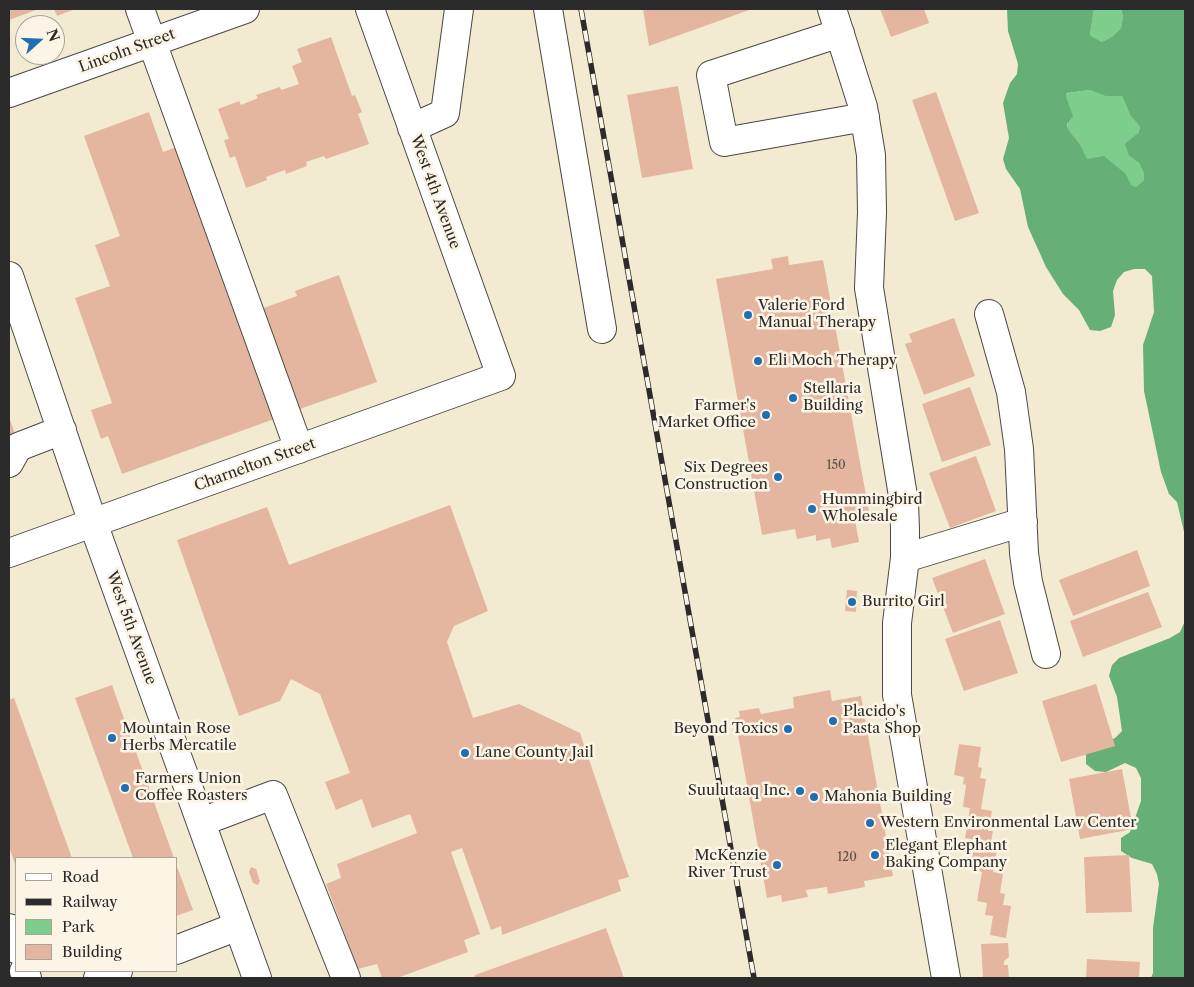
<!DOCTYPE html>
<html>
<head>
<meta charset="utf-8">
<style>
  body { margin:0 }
  #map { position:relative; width:1194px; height:987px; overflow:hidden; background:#f3ebd1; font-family:"Libre Caslon Text",serif }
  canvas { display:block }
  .frame { position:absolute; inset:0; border:10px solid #2b2b2b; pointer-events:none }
  .legend { position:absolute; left:15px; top:857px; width:162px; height:115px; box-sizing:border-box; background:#fcf5e5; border:1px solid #a8a49b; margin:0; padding:6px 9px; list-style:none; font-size:15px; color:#2b2b2b }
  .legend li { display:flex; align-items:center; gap:10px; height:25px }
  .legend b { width:25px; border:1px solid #a8a49b }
  .north { position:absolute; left:15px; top:15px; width:50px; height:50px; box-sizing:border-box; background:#fcf5e5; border:1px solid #a8a49b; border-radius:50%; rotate:70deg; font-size:14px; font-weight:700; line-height:20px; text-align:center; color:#2b2b2b }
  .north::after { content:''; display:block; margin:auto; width:18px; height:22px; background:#1f6fb2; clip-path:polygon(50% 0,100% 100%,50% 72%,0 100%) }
</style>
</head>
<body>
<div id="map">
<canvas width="1194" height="987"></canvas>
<div class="frame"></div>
<ul class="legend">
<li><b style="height:6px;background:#fff"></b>Road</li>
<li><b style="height:6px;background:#2b2b2b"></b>Railway</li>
<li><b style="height:14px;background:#7dcd8d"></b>Park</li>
<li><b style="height:14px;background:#e4b6a0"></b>Building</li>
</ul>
<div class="north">N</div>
</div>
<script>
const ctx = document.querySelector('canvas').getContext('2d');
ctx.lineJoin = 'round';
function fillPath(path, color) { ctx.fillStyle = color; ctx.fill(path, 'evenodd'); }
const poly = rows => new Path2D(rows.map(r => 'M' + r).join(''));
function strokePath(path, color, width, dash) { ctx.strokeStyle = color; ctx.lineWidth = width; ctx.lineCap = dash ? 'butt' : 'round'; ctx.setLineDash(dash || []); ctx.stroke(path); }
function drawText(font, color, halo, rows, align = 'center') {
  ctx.font = font + ' "Libre Caslon Text",serif'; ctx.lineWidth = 5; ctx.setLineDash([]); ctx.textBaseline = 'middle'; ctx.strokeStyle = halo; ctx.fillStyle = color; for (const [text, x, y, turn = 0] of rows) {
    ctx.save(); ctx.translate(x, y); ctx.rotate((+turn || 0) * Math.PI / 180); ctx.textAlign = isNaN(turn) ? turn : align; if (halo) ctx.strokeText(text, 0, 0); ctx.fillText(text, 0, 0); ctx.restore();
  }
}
fillPath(poly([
  [1094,9,1121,9,1123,17,1121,28,1113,36,1102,42,1090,35],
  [1090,90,1106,95,1122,96,1130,115,1140,127,1129,156,1139,163,1144,174,1144,180,1136,187,1130,185,1126,174,1087,160,1080,144,1068,129,1065,97,1068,93]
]), '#7dcd8d');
fillPath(poly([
  [1007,9,1094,9,1090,35,1102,42,1113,36,1121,28,1123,17,1121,9,1185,9,1185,536,1177,502,1169,494,1161,472,1144,391,1143,345,1154,312,1152,276,1145,269,1134,269,1124,272,1117,280,1113,291,1115,315,1111,327,1100,331,1090,330,1079,310,1063,294,1046,267,1028,227,1020,189,1006,169,1003,159,1009,138,1003,103,1010,83,1017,74,1018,64,1008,31],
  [1090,90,1106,96,1122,96,1130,115,1140,127,1138,133,1125,144,1129,156,1139,163,1144,174,1144,180,1136,187,1131,185,1126,174,1104,156,1087,159,1080,144,1068,129,1067,124,1073,116,1066,97,1067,93],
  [1185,621,1185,978,1151,978,1153,973,1153,928,1159,884,1157,874,1152,864,1132,858,1121,851,1121,838,1130,832,1141,801,1141,778,1136,768,1125,763,1106,772,1095,771,1086,764,1086,753,1095,747,1115,738,1122,731,1117,697,1109,676,1112,665,1119,658,1170,638,1180,632]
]), '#66b078');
fillPath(poly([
  [9,9,39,9,9,20],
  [54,9,75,9,57,16],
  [643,9,752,9,649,46],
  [880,9,924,9,929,23,891,37],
  [331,37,352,96,355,95,362,112,358,114,369,144,326,159,324,156,306,162,307,166,286,174,285,170,266,177,267,180,246,188,235,156,230,158,224,140,229,139,218,109,239,101,241,105,258,98,256,95,280,87,281,90,299,84,292,66,302,62,297,49],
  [678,86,693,169,642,178,627,95],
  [936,92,979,213,955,221,912,100],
  [149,112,163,152,179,146,277,418,122,474,108,436,101,439,91,410,112,403,75,298,110,286,95,245,120,236,84,136],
  [788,256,789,265,823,260,870,517,855,520,859,542,832,548,830,538,816,541,816,535,797,539,795,529,762,535,716,279,773,269,771,259],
  [339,275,377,382,294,411,258,310,297,296,295,291],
  [954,318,975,376,924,395,905,344,912,342,909,334],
  [970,387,991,445,942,462,922,404],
  [9,417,15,434,9,436],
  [976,456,996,511,950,528,929,473],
  [450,505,488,611,454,626,447,642,473,718,519,704,580,733,629,877,618,880,621,891,502,935,501,926,491,930,462,848,451,852,480,934,464,940,468,952,397,978,382,978,377,964,358,969,326,884,341,878,337,864,417,833,410,814,372,828,362,799,336,810,325,782,350,773,320,694,291,679,280,701,239,716,177,540,267,507,289,565],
  [1137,550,1150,586,1073,616,1059,580],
  [985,559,1005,614,953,633,932,578],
  [847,590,857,591,856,612,845,611],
  [1148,592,1162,627,1083,657,1070,621],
  [1000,620,1018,673,964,691,945,639],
  [1096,684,1115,746,1061,762,1042,701],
  [112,685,174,858,133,858,75,698],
  [830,690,832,701,861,696,893,876,864,881,865,887,828,894,827,887,806,890,808,897,782,902,781,895,767,898,735,718,740,717,739,711,759,708,761,714,794,708,793,697],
  [14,698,72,858,16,858,16,867,9,847,9,700],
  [959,744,981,747,978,767,982,768,980,778,986,779,981,809,992,811,988,831,993,831,991,842,998,843,993,872,1003,874,1000,893,1005,894,1003,905,1011,906,1006,938,990,935,993,916,985,915,987,903,977,901,982,872,970,869,975,840,965,838,970,808,963,807,966,785,963,784,964,777,954,775],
  [1122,769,1133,829,1080,839,1069,779],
  [1129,855,1132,912,1086,913,1084,857],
  [176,864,193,910,176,916],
  [251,867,256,869,260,881,258,885,253,883,249,872],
  [606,928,624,978,474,978,475,975],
  [1008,943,1009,957,1004,961,1004,965,1008,965,1009,978,983,978,981,944],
  [1087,959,1140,962,1139,978,1086,978]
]), '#e4b6a0');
const minor = poly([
  [140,9,299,449],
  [548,9,602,329],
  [832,9,863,107,871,155,872,212,869,288,904,502,905,529,905,558,897,623,897,695,946,978],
  [840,33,711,75,724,142,865,117],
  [9,93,245,9],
  [412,128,445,113,459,9],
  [9,276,93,523,257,978],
  [989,314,1011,392,1019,449,1024,553,1028,582,1046,654],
  [9,463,18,447,62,430],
  [9,553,501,376,370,9],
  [905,558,1023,522],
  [201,822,273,795,346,978],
  [9,928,16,949],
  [176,950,238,926],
  [24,971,27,978],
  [98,978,118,971]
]);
strokePath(minor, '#494844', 30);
strokePath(minor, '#fff', 28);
const rail = poly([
  [581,9,754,978]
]);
strokePath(rail, '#2b2b2b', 5.5);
strokePath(rail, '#fcf5e5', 4, [11]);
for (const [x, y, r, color] of [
  [748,315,5,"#1f6fb2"],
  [758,361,5,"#1f6fb2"],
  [793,398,5,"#1f6fb2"],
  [766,415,5,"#1f6fb2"],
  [778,477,5,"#1f6fb2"],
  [812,509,5,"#1f6fb2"],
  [852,602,5,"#1f6fb2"],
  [833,721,5,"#1f6fb2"],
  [788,729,5,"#1f6fb2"],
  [112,738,5,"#1f6fb2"],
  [465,753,5,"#1f6fb2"],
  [125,788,5,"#1f6fb2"],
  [800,791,5,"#1f6fb2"],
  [814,797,5,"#1f6fb2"],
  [870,823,5,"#1f6fb2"],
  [875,855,5,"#1f6fb2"],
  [777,865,5,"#1f6fb2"]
]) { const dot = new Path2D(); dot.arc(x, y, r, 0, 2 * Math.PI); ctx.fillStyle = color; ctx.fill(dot); strokePath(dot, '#fcf5e5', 2); }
drawText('12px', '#594e48', null, [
  ["150",836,466],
  ["120",847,858]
]);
drawText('15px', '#2b2b2b', '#fcf5e5', [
  ["Lincoln Street",127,51,-20],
  ["West 4th Avenue",435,192,70],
  ["Charnelton Street",255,465,-20],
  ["West 5th Avenue",131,628,70]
]);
drawText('15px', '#2b2b2b', '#fcf5e5', [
  ["Valerie Ford",758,306],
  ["Manual Therapy",758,323],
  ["Eli Moch Therapy",768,361],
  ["Stellaria",803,389],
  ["Building",803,406],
  ["Farmer's",756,406,"right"],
  ["Market Office",756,423,"right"],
  ["Six Degrees",768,468,"right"],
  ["Construction",768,485,"right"],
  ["Hummingbird",822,500],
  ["Wholesale",822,517],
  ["Burrito Girl",862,602],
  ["Placido's",843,712],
  ["Pasta Shop",843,729],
  ["Mountain Rose",122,729],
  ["Herbs Mercatile",122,746],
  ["Beyond Toxics",778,729,"right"],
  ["Lane County Jail",475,753],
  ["Farmers Union",135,779],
  ["Coffee Roasters",135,796],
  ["Suulutaaq Inc.",790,791,"right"],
  ["Mahonia Building",824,797],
  ["Western Environmental Law Center",880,823],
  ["Elegant Elephant",885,846],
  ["Baking Company",885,863],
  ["McKenzie",767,856,"right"],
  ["River Trust",767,873,"right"]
], 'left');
</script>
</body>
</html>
